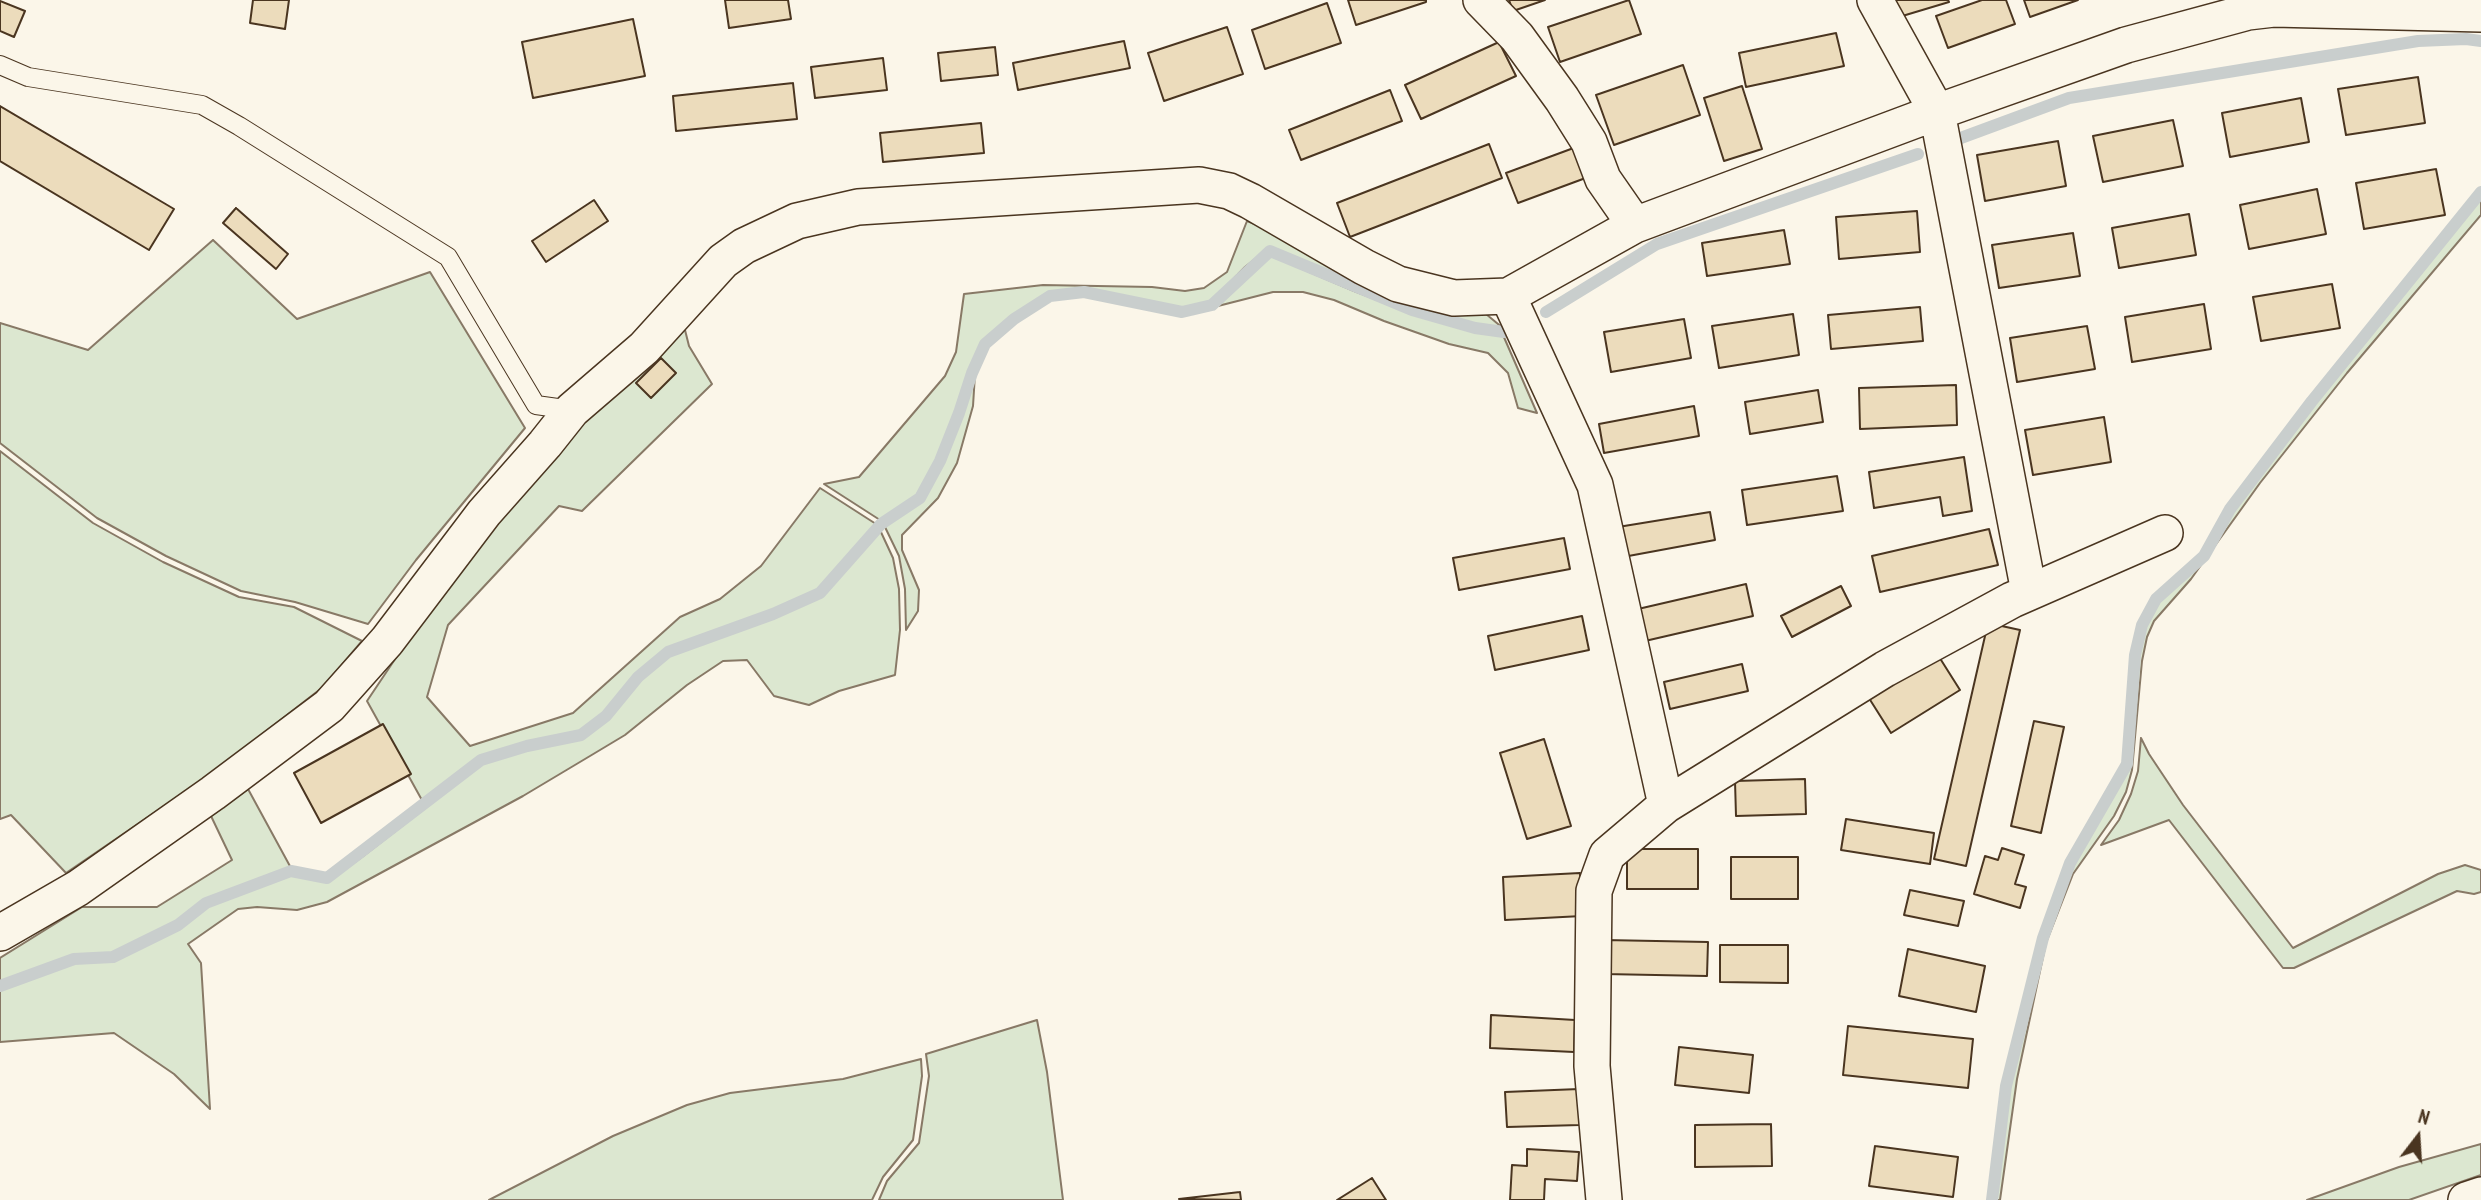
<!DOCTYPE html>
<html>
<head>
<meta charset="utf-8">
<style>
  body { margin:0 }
  #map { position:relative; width:2481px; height:1200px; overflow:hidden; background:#fbf6e9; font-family:"PT Sans Narrow",sans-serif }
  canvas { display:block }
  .north { position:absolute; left:2383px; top:1102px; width:70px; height:70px; -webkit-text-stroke:5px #fbf6e9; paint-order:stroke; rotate:17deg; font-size:19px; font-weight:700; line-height:28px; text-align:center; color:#4a3520 }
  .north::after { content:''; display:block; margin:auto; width:24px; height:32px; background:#4a3520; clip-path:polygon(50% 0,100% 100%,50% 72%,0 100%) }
</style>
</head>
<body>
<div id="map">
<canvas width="2481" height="1200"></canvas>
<div class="north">N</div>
</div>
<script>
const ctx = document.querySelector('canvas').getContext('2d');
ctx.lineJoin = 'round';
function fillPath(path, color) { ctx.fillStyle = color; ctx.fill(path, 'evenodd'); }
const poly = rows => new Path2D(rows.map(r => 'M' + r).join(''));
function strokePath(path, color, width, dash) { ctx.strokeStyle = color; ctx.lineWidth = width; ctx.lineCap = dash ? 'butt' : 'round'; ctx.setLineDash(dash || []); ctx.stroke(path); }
const green = poly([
  [2481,197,2481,215,2347,373,2260,483,2191,579,2154,621,2147,637,2142,661,2132,770,2126,792,2114,816,2073,874,2046,943,2017,1079,2000,1200,1995,1200,2009,1087,2045,937,2073,864,2130,765,2138,655,2144,626,2158,601,2205,557,2232,511,2314,403,2481,197],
  [1247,221,1486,314,1504,329,1475,325,1413,307,1269,248,1245,267,1211,302,1182,308,1084,289,1049,293,1012,316,982,343,969,372,957,412,938,460,917,495,880,520,824,484,859,477,945,376,956,352,964,294,1043,285,1152,287,1185,291,1204,288,1227,272,1247,221],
  [213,240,297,319,430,272,525,428,416,560,368,624,295,602,241,591,166,556,97,518,0,443,0,323,88,350,213,240],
  [1270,255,1354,291,1411,313,1474,331,1503,335,1537,413,1518,408,1508,373,1488,353,1449,344,1384,321,1334,300,1303,292,1273,292,1214,307,1249,272,1270,255],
  [683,322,689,346,712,384,582,511,559,506,448,625,427,697,470,746,573,713,680,617,720,599,761,566,820,488,876,524,819,590,772,611,667,649,636,675,604,713,580,732,526,743,480,757,423,802,367,701,438,595,547,451,683,322],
  [975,374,973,406,957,463,938,498,902,535,902,550,919,590,918,611,906,630,905,589,899,556,884,525,922,499,943,463,962,414,975,374],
  [0,451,93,523,163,562,239,597,294,607,362,641,323,687,211,774,66,873,11,815,0,819,0,451],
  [880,530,893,558,899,589,900,630,895,675,839,691,809,705,774,696,747,660,723,661,687,685,625,735,590,756,523,796,327,902,297,910,257,907,238,909,188,944,201,963,210,1109,174,1074,114,1033,0,1042,0,989,75,962,113,960,180,927,207,905,291,874,328,881,362,857,483,763,528,749,582,738,608,718,640,679,670,655,774,617,822,595,880,530],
  [2141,738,2149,754,2183,805,2293,948,2438,874,2465,865,2481,870,2481,892,2474,894,2457,891,2294,968,2283,968,2169,820,2101,845,2119,820,2131,794,2138,771,2141,738],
  [248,789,291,868,204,900,177,922,111,954,74,956,0,983,0,958,82,907,157,907,232,860,211,816,248,789],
  [1037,1020,1047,1072,1063,1200,879,1200,887,1181,919,1143,929,1076,926,1054,1037,1020],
  [921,1059,922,1076,913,1140,883,1177,872,1200,489,1200,613,1136,687,1105,730,1093,843,1079,921,1059],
  [2481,1144,2481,1175,2409,1200,2307,1200,2399,1167,2481,1144]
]);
fillPath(green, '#dce7d0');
strokePath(green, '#887966', 2);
strokePath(poly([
  [1958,139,2069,98,2418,41,2466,39,2481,41],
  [1546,312,1657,244,1918,154],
  [0,986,74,959,113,957,178,925,206,903,291,871,327,878,481,760,527,746,581,735,606,716,638,677,668,652,773,614,820,593,881,524,920,498,940,461,959,413,972,373,985,344,1014,319,1050,296,1084,292,1182,312,1212,305,1270,251,1412,310,1475,328,1504,332],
  [1992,1200,2006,1086,2043,938,2070,863,2127,764,2135,655,2142,625,2156,599,2204,556,2230,509,2312,401,2481,192]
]), '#c9cecd', 12);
const building = poly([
  [253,0,289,0,285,29,250,23,253,0],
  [725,0,788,0,791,19,729,28,725,0],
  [1348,0,1426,0,1426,2,1356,25,1348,0],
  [1509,0,1545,0,1513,11,1509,0],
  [1629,0,1641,34,1560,62,1548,27,1629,0],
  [1883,0,1948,0,1949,2,1889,20,1883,0],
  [1982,0,2006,0,2015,24,1948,48,1936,16,1982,0],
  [2024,0,2078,0,2030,17,2024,0],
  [0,1,25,11,14,37,0,31,0,1],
  [1327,3,1341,43,1265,69,1252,30,1327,3],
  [633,19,645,76,533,98,522,42,633,19],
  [1227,27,1243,74,1164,101,1148,53,1227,27],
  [1836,33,1844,66,1746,87,1739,53,1836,33],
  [1124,41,1130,68,1018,90,1013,63,1124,41],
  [1499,42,1516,76,1421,119,1405,85,1499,42],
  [995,47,998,75,941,81,938,53,995,47],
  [883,58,887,90,815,98,811,67,883,58],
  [1683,65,1700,115,1614,145,1596,95,1683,65],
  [2418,77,2425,123,2346,135,2338,89,2418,77],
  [793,83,797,119,676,131,673,96,793,83],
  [1742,86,1762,149,1724,161,1704,98,1742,86],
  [1390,90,1402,121,1301,160,1289,130,1390,90],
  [2301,98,2309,142,2230,157,2222,113,2301,98],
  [0,106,174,209,149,250,0,161,0,106],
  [2173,120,2183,166,2103,182,2093,136,2173,120],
  [981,123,984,153,883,162,880,133,981,123],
  [2058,141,2066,186,1985,201,1977,155,2058,141],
  [1489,144,1502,178,1350,237,1337,203,1489,144],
  [1579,146,1591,176,1518,203,1506,173,1579,146],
  [2436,169,2445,215,2364,229,2356,183,2436,169],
  [2317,189,2326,234,2249,249,2240,205,2317,189],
  [594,200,608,221,546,262,532,241,594,200],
  [236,208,288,254,276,269,223,223,236,208],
  [1917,211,1920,252,1839,259,1836,217,1917,211],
  [2189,214,2196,255,2119,268,2112,228,2189,214],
  [1784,230,1790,264,1707,276,1702,243,1784,230],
  [2073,233,2080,276,1999,288,1992,245,2073,233],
  [2332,284,2340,328,2261,341,2253,297,2332,284],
  [2204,304,2211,349,2132,362,2125,317,2204,304],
  [1920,307,1923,341,1831,349,1828,315,1920,307],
  [1793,314,1799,355,1719,368,1712,326,1793,314],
  [1684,319,1691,358,1611,372,1604,332,1684,319],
  [2087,326,2095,369,2017,382,2010,338,2087,326],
  [661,358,676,373,651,398,636,383,661,358],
  [1956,385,1957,425,1860,429,1859,388,1956,385],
  [1818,390,1823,422,1750,434,1745,402,1818,390],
  [1694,406,1699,436,1604,453,1599,424,1694,406],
  [2104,417,2111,462,2033,475,2025,430,2104,417],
  [1964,457,1972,511,1943,516,1940,497,1874,508,1869,472,1964,457],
  [1837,476,1843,511,1747,525,1742,490,1837,476],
  [1710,512,1715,540,1623,557,1618,527,1710,512],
  [1989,529,1998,565,1880,592,1872,556,1989,529],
  [1564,538,1570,569,1459,590,1453,558,1564,538],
  [1746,584,1753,616,1645,641,1638,609,1746,584],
  [1841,586,1851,606,1792,637,1781,616,1841,586],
  [1582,616,1589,650,1495,670,1488,636,1582,616],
  [1988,623,2020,630,1966,866,1934,859,1988,623],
  [1936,652,1960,690,1891,733,1867,695,1936,652],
  [1742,664,1748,691,1670,709,1664,682,1742,664],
  [2034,721,2064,727,2041,833,2011,826,2034,721],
  [383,724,411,774,321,823,294,773,383,724],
  [1544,739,1571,826,1527,839,1500,753,1544,739],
  [1805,779,1806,814,1736,816,1735,781,1805,779],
  [1846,819,1934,833,1930,864,1841,850,1846,819],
  [2002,848,2024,855,2015,884,2026,887,2020,908,1974,894,1985,856,1998,860,2002,848],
  [1627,849,1698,849,1698,889,1627,889,1627,849],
  [1731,857,1798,857,1798,899,1731,899,1731,857],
  [1580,873,1582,916,1505,920,1503,877,1580,873],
  [1910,890,1964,901,1958,926,1904,915,1910,890],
  [1604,940,1708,942,1707,976,1604,974,1604,940],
  [1720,945,1788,945,1788,983,1720,982,1720,945],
  [1908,949,1985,966,1976,1012,1899,996,1908,949],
  [1491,1015,1575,1020,1574,1052,1490,1048,1491,1015],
  [1848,1026,1973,1039,1968,1088,1843,1075,1848,1026],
  [1679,1047,1753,1055,1749,1093,1675,1085,1679,1047],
  [1579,1089,1580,1125,1507,1127,1505,1092,1579,1089],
  [1771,1124,1772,1166,1695,1167,1695,1125,1771,1124],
  [1875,1146,1958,1157,1953,1197,1869,1186,1875,1146],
  [1527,1149,1579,1152,1577,1181,1545,1179,1544,1200,1510,1200,1512,1165,1527,1166,1527,1149],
  [1372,1178,1386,1200,1337,1200,1372,1178],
  [1240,1192,1241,1200,1179,1199,1240,1192]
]);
fillPath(building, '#ecdcbc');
strokePath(building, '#4a3520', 2);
const service = poly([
  [0,65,28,77,202,105,239,126,448,257,536,405,572,410]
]);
const minor = poly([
  [1481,0,1517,37,1562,99,1589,142,1603,179,1635,225],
  [1875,0,1937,112,2029,592],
  [1508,296,1595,485,1666,805],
  [0,933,78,888,213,793,329,706,387,641,484,513,545,444,572,410,644,348,723,261,744,246,797,221,858,207,1199,185,1229,191,1250,201,1364,267,1398,284,1454,298,1508,296,1635,225,1937,112,2126,45,2248,12,2274,9,2481,14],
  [1604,1200,1592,1066,1594,891,1607,855,1666,805,1885,669,2012,600,2165,533],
  [2466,1200,2481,1195]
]);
strokePath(service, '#4a3520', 20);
strokePath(minor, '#4a3520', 38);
strokePath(service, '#fbf6e9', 18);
strokePath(minor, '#fbf6e9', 35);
</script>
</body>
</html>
